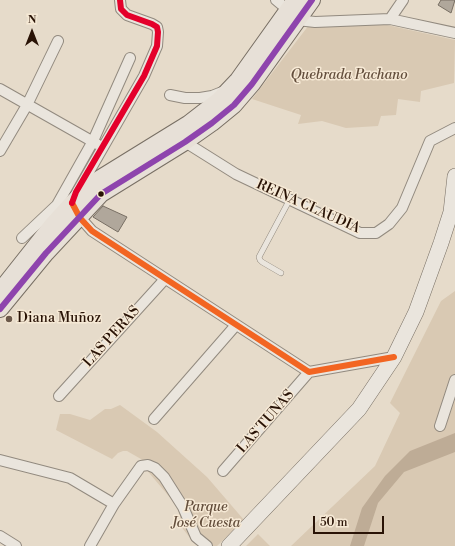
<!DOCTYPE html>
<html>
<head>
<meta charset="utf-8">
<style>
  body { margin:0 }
  #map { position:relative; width:455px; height:546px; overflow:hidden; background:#e6dbca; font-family:"Libre Bodoni",serif }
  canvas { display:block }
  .north { position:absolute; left:12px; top:12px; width:40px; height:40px; -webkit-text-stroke:3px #f6e9d5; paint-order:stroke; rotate:0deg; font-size:11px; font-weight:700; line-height:16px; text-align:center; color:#291306 }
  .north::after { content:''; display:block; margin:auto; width:14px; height:18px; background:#291306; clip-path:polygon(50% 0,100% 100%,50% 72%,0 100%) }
  .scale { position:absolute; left:313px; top:516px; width:71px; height:18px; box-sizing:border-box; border:2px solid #291306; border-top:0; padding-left:5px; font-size:12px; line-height:14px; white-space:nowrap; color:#291306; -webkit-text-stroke:3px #f6e9d5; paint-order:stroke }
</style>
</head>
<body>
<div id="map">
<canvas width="455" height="546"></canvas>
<div class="north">N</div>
<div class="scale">50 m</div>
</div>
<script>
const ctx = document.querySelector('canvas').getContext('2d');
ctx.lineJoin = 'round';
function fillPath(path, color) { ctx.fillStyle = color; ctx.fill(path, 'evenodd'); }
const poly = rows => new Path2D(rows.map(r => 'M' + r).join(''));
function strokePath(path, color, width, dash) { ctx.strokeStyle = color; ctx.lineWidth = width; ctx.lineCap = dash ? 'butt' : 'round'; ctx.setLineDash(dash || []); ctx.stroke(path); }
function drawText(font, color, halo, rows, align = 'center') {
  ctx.font = font + ' "Libre Bodoni",serif'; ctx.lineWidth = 3; ctx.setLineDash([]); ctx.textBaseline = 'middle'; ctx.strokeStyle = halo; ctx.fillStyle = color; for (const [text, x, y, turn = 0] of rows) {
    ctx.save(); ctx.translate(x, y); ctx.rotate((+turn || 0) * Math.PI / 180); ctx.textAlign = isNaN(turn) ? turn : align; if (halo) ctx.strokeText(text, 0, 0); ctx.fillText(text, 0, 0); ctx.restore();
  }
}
fillPath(poly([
  [309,25,387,25,455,40,454,83,421,91,420,102,398,99,396,115,381,116,378,126,346,128,322,121,298,124,301,115,252,99],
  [455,291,455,546,291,546,375,466,400,413,390,403,441,301],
  [120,405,157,432,207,477,244,520,217,546,198,546,194,543,183,529,177,506,145,468,144,462,141,459,127,451,123,451,118,453,112,459,56,430,60,414,70,414,90,420,105,409,111,409],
  [258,534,270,546,246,546]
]), '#d9c9b3');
fillPath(poly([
  [455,433,455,452,404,472,378,503,364,546,350,546,362,508,385,476,410,451]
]), '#beac96');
const building = poly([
  [441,0,455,0,451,13,438,5,441,0],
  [103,206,127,217,118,232,93,217,103,206]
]);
fillPath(building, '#b0a79b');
strokePath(building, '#786f64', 1);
const lane = poly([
  [281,273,262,262,260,260,259,257,290,199]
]);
const street = poly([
  [276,0,288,10,297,20,315,22,390,19,455,33],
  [390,19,403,0],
  [0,89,97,144],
  [170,95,185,98,200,98,212,96,222,92],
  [185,142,236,174,360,233,376,233,389,224,402,208,430,141,455,128],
  [0,151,27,105,58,41],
  [75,196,144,76,157,46,158,32,157,27,152,24,127,15,121,9,120,0],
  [77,214,92,231,309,372,394,357],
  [22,238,57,205,93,141,130,58],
  [59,396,165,279],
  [154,419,236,325],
  [440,426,455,380],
  [0,460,70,478,114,504],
  [223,471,309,372],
  [0,536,16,546],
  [90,546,114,504,141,466,148,465,155,468,164,477,183,507,196,537,207,546]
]);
const secondary = poly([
  [229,546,359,409,394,357,416,312,441,243,451,212,455,176]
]);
const primary = poly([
  [0,291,53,224,72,203,94,182,188,124,219,100,238,80,295,0],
  [0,309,46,253,101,194,185,142,212,123,234,105,252,84,312,0]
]);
strokePath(lane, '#928a7f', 6);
strokePath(street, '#928a7f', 12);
strokePath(secondary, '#786f64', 16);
strokePath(primary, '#786f64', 18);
strokePath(lane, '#eae5dd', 5);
strokePath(street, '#eae5dd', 10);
strokePath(secondary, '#eae5dd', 15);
strokePath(primary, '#e7e0d7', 16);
strokePath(poly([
  [72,203,80,218,92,231,309,372,394,357]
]), '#f26522', 6);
strokePath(poly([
  [72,203,76,192,144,76,157,46,158,32,157,27,152,24,127,15,121,9,120,0]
]), '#e4002b', 6);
strokePath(poly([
  [0,309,46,253,101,194,185,142,212,123,234,105,252,84,312,0]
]), '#8e44ad', 6);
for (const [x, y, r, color] of [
  [101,194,3.5,"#291306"],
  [9,319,4,"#6b594b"]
]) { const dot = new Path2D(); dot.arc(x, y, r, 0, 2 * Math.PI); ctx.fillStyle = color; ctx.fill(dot); strokePath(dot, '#f6e9d5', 1.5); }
drawText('italic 14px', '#634e3c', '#f6e9d5', [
  ["Quebrada Pachano",349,76],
  ["Parque",206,508],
  ["José Cuesta",206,524]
]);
drawText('14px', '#291306', '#f6e9d5', [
  ["REINA CLAUDIA",308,207,24],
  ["LAS PERAS",112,337,-48],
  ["LAS TUNAS",266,422,-49]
]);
drawText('14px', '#291306', '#f6e9d5', [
  ["Diana Muñoz",17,319]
], 'left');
</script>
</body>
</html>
